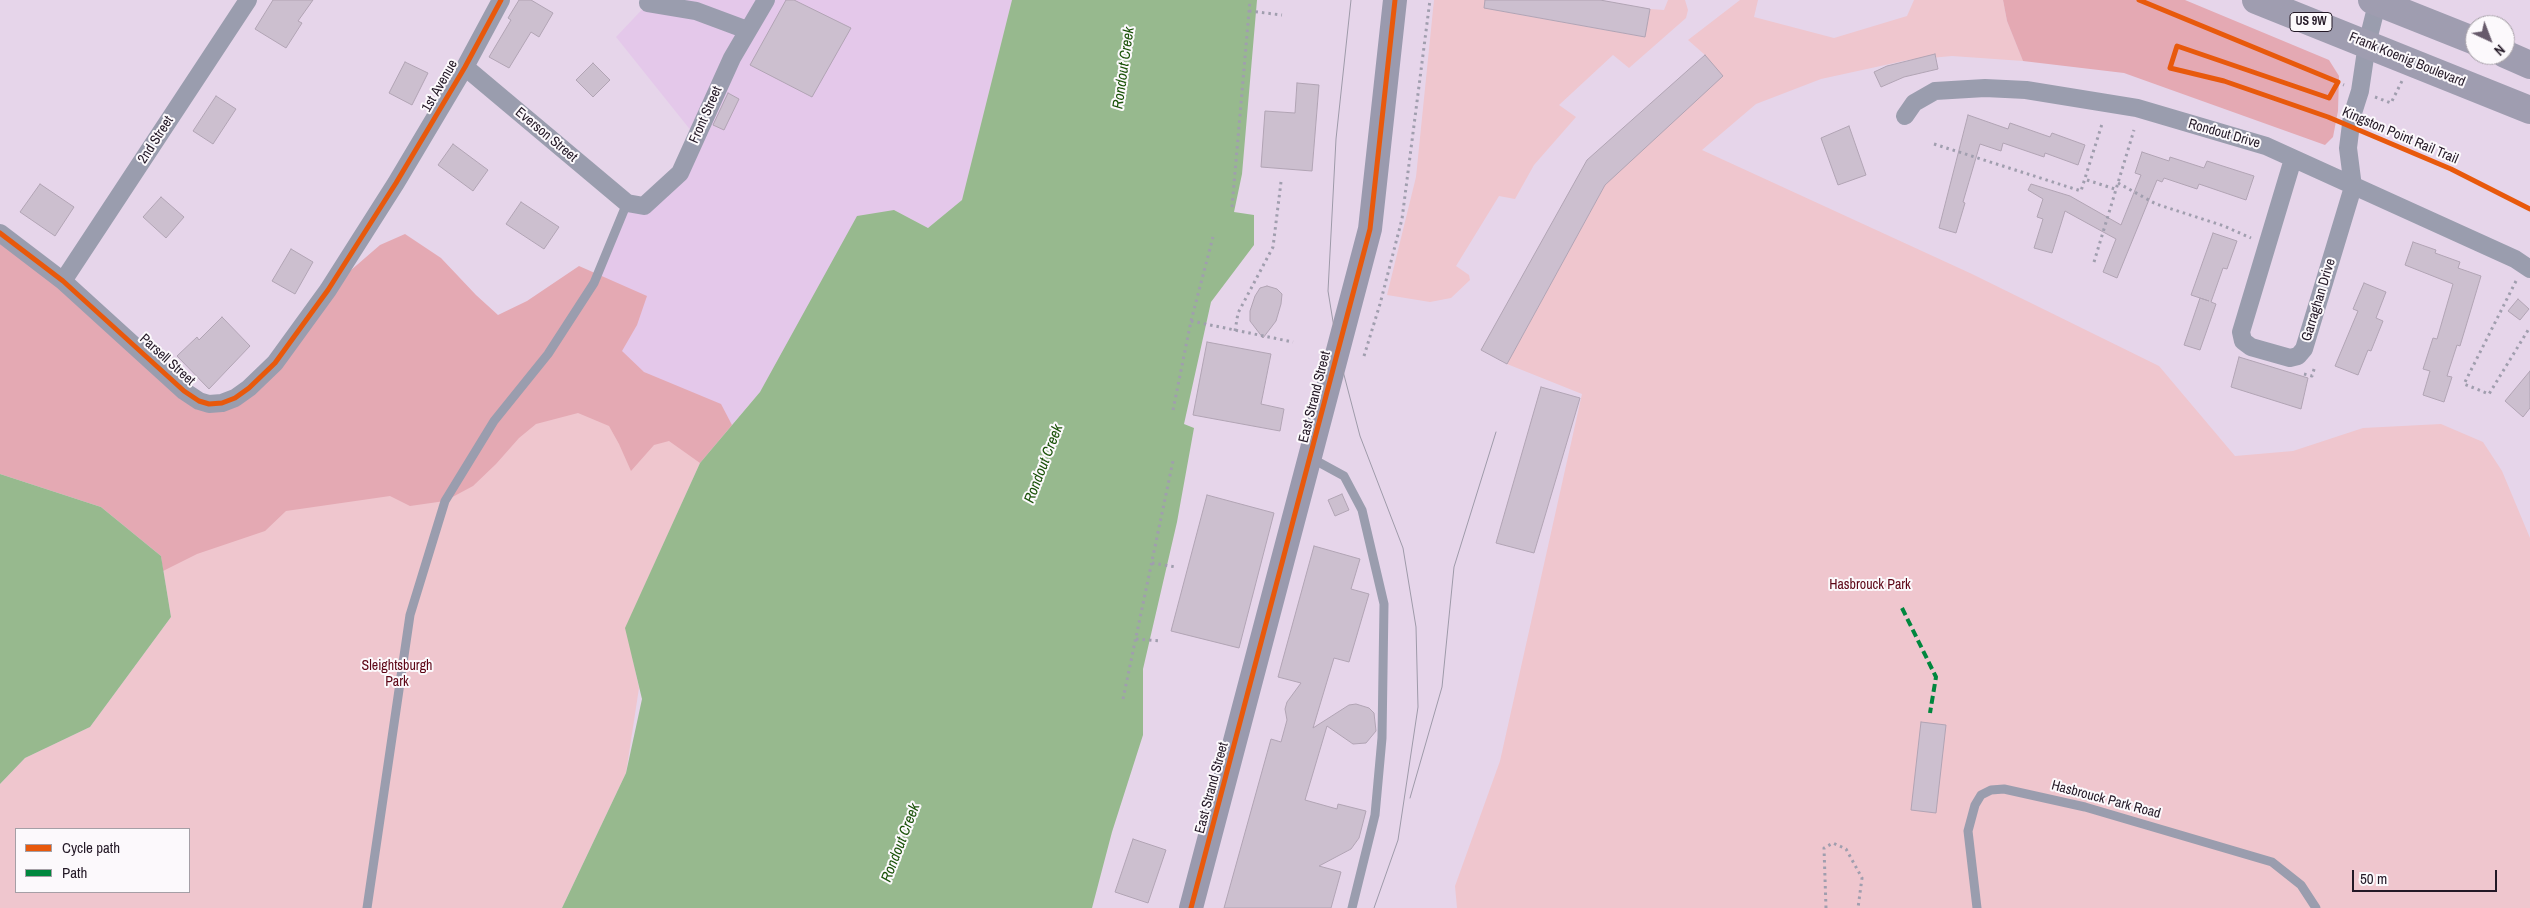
<!DOCTYPE html>
<html>
<head>
<meta charset="utf-8">
<style>
  body { margin:0 }
  #map { position:relative; width:2530px; height:908px; overflow:hidden; background:#e6d5ea; font-family:"Archivo Narrow",sans-serif }
  canvas { display:block }
  .legend { position:absolute; left:15px; top:828px; width:175px; height:65px; box-sizing:border-box; background:#fcf9fc; border:1px solid #a59fa6; margin:0; padding:6px 9px; list-style:none; font-size:15px; color:#231826 }
  .legend li { display:flex; align-items:center; gap:10px; height:25px }
  .legend b { width:25px; border:1px solid #a59fa6 }
  .north { position:absolute; left:2465px; top:15px; width:50px; height:50px; box-sizing:border-box; background:#fcf9fc; border:1px solid #a59fa6; border-radius:50%; rotate:137deg; font-size:14px; font-weight:700; line-height:20px; text-align:center; color:#231826 }
  .north::after { content:''; display:block; margin:auto; width:18px; height:22px; background:#675a6b; clip-path:polygon(50% 0,100% 100%,50% 72%,0 100%) }
  .scale { position:absolute; left:2352px; top:870px; width:145px; height:22px; box-sizing:border-box; border:2px solid #231826; border-top:0; padding-left:6px; font-size:15px; line-height:18px; white-space:nowrap; color:#231826; -webkit-text-stroke:4px #fcf9fc; paint-order:stroke }
</style>
</head>
<body>
<div id="map">
<canvas width="2530" height="908"></canvas>
<ul class="legend">
<li><b style="height:6px;background:#e8590c"></b>Cycle path</li>
<li><b style="height:6px;background:#00873e"></b>Path</li>
</ul>
<div class="north">N</div>
<div class="scale">50 m</div>
</div>
<script>
const ctx = document.querySelector('canvas').getContext('2d');
ctx.lineJoin = 'round';
function fillPath(path, color) { ctx.fillStyle = color; ctx.fill(path, 'evenodd'); }
const poly = rows => new Path2D(rows.map(r => 'M' + r).join(''));
function strokePath(path, color, width, dash) { ctx.strokeStyle = color; ctx.lineWidth = width; ctx.lineCap = dash ? 'butt' : 'round'; ctx.setLineDash(dash || []); ctx.stroke(path); }
function drawText(font, color, halo, rows, align = 'center') {
  ctx.font = font + ' "Archivo Narrow",sans-serif'; ctx.lineWidth = 4; ctx.setLineDash([]); ctx.textBaseline = 'middle'; ctx.strokeStyle = halo; ctx.fillStyle = color; for (const [text, x, y, turn = 0] of rows) {
    ctx.save(); ctx.translate(x, y); ctx.rotate((+turn || 0) * Math.PI / 180); ctx.textAlign = isNaN(turn) ? turn : align; if (halo) ctx.strokeText(text, 0, 0); ctx.fillText(text, 0, 0); ctx.restore();
  }
}
fillPath(poly([
  [651,0,1012,0,962,200,928,228,894,210,760,392,732,425,548,354,594,283,627,203,644,206,696,137,616,37]
]), '#e4c8ea');
fillPath(poly([
  [1434,0,1490,0,1489,9,1644,37,1650,9,1664,10,1668,0,1685,0,1688,10,1686,18,1629,68,1613,55,1559,105,1576,117,1534,165,1515,199,1499,196,1456,266,1469,275,1470,280,1451,298,1430,302,1387,295,1416,177],
  [1740,0,1758,0,1754,17,1834,38,1907,16,1914,0,2003,0,2007,21,2023,61,1952,56,1908,60,1821,79,1756,104,1702,150,1972,274,2159,366,2235,456,2293,451,2363,428,2441,424,2483,442,2502,471,2530,538,2530,908,1457,908,1455,886,1500,761,1582,394,1507,364,1605,185,1705,55,1688,40],
  [548,354,732,425,700,463,626,627,639,688,626,773,562,908,0,908,0,784,25,758,90,727,171,617,161,556],
  [16,829,189,829,189,892,16,892]
]), '#efc6ce');
fillPath(poly([
  [2003,0,2185,0,2329,60,2339,76,2338,111,2333,137,2325,145,2124,73,2023,61,2007,21],
  [0,233,199,401,249,388,328,290,380,245,405,234,441,258,476,295,498,315,527,301,579,266,647,296,637,325,622,351,644,372,721,404,732,425,700,463,669,441,654,445,631,471,619,444,609,426,578,413,536,424,519,438,496,464,473,486,445,501,410,506,390,496,286,511,265,531,197,554,163,571,161,556,101,507,0,474]
]), '#e4a9b3');
fillPath(poly([
  [1012,0,1257,0,1242,174,1234,212,1254,215,1254,245,1211,302,1184,424,1194,428,1177,522,1143,669,1143,735,1112,832,1092,908,562,908,626,773,642,699,625,628,700,463,760,392,857,216,894,210,928,228,962,200],
  [0,474,101,507,161,556,171,617,90,727,25,758,0,784]
]), '#97b98e');
const building = poly([
  [273,0,313,0,298,21,302,23,286,48,255,29,273,0],
  [519,0,531,0,553,13,539,37,531,32,509,68,489,57,511,20,508,18,519,0],
  [786,0,794,0,851,28,812,97,750,65,786,0],
  [1485,0,1600,0,1650,9,1645,37,1484,8,1485,0],
  [1935,54,1938,69,1904,77,1881,87,1874,72,1887,66,1935,54],
  [1705,55,1723,76,1605,185,1507,364,1481,350,1587,160,1705,55],
  [405,62,428,73,412,105,389,93,405,62],
  [593,63,610,80,593,97,576,80,593,63],
  [1297,83,1319,85,1312,171,1261,167,1265,111,1295,113,1297,83],
  [728,93,739,99,724,130,713,125,728,93],
  [216,96,236,109,213,144,193,131,216,96],
  [1968,115,2008,129,2010,123,2050,137,2052,133,2085,145,2078,165,2045,153,2044,157,2003,143,2001,151,1980,144,1963,202,1965,203,1956,233,1939,228,1968,115],
  [1849,126,1866,175,1838,185,1821,138,1849,126],
  [453,144,488,170,473,191,438,165,453,144],
  [2142,152,2169,161,2170,157,2204,168,2207,161,2254,176,2246,200,2199,184,2197,189,2164,178,2162,182,2157,180,2117,278,2103,272,2116,239,2065,211,2052,253,2034,248,2043,219,2037,217,2043,199,2028,190,2031,184,2070,196,2121,225,2141,175,2135,173,2142,152],
  [40,184,74,207,55,236,20,212,40,184],
  [161,197,184,217,166,238,143,217,161,197],
  [521,202,559,227,544,249,506,224,521,202],
  [2213,233,2237,241,2227,269,2223,268,2211,302,2216,304,2200,350,2184,345,2200,298,2209,301,2191,295,2213,233],
  [2413,242,2436,250,2435,253,2460,262,2458,268,2481,276,2460,346,2457,345,2447,376,2452,377,2444,402,2423,395,2430,371,2423,369,2433,338,2437,339,2453,284,2405,265,2413,242],
  [291,249,313,262,295,294,272,281,291,249],
  [2364,283,2386,292,2376,318,2383,321,2371,351,2368,350,2358,375,2335,366,2358,311,2353,309,2364,283],
  [1267,286,1277,289,1282,294,1281,304,1276,321,1263,338,1250,321,1250,311,1255,296,1260,288,1267,286],
  [2518,299,2529,309,2520,320,2508,311,2518,299],
  [222,317,250,346,209,389,177,356,197,337,199,340,222,317],
  [1207,342,1271,354,1261,404,1284,409,1280,431,1193,415,1207,342],
  [2239,357,2308,378,2301,409,2231,387,2239,357],
  [2530,371,2530,408,2523,417,2505,401,2530,371],
  [1541,387,1580,398,1534,553,1496,543,1541,387],
  [1342,494,1349,510,1335,516,1328,500,1342,494],
  [1207,495,1274,513,1239,648,1171,631,1207,495],
  [1314,546,1360,559,1351,589,1369,594,1349,662,1334,658,1313,728,1349,705,1356,704,1369,708,1374,713,1376,731,1366,743,1353,744,1327,726,1305,800,1337,809,1338,804,1366,811,1359,838,1351,849,1319,866,1341,872,1331,908,1224,908,1271,739,1281,742,1287,720,1285,709,1287,702,1301,683,1278,677,1314,546],
  [1921,722,1946,725,1936,813,1911,810,1921,722],
  [1133,839,1166,850,1148,903,1115,892,1133,839]
]);
fillPath(building, '#ccbfcf');
strokePath(building, '#b1a4b4', 1);
strokePath(poly([
  [2139,0,2344,85],
  [1249,11,1282,15],
  [2375,97,2391,103,2402,81],
  [1934,144,2081,191,2102,124],
  [2087,180,2115,189],
  [2118,183,2156,204,2224,226,2251,238],
  [1232,207,1250,0],
  [2094,262,2134,130],
  [2516,281,2464,384,2489,394,2530,327],
  [1191,321,1293,342],
  [1235,331,1238,313,1273,247,1281,182],
  [1364,356,1380,304,1402,219,1430,0],
  [2304,374,2312,376,2315,366],
  [1173,410,1191,321,1213,237],
  [1152,563,1176,567],
  [1136,639,1161,641],
  [1123,699,1173,461],
  [1826,908,1824,848,1833,843,1846,849,1862,878,1858,908]
]), '#a09eae', 3, [2.5, 4]);
strokePath(poly([
  [1311,458,1344,476,1362,510,1384,604,1382,738,1375,815,1352,908],
  [367,908,410,615,445,501,494,421,548,354,594,283,627,203],
  [1977,908,1968,831,1975,805,1981,795,1991,790,2004,789,2085,807,2272,862,2301,885,2316,908]
]), '#9a9dae', 9);
strokePath(poly([
  [648,3,696,11,747,30],
  [465,67,627,203,644,206,680,173,732,58,766,0],
  [1905,116,1914,103,1935,91,1985,88,2026,90,2137,108,2266,146,2515,259,2530,269],
  [2293,159,2241,332,2243,341,2251,347,2290,358,2298,356,2304,349,2353,187,2348,148,2352,116,2360,91,2367,44,2378,0],
  [0,233,63,281,184,391,199,401,209,404,222,403,235,398,249,388,275,363,328,290,396,183,465,67,501,0],
  [63,281,248,0]
]), '#9a9dae', 18);
strokePath(poly([
  [1191,908,1370,229,1395,0]
]), '#9a9aae', 24);
strokePath(poly([
  [2256,0,2530,110],
  [2372,0,2475,41],
  [2505,54,2530,65]
]), '#9f9db0', 28);
strokePath(poly([
  [1351,0,1336,139,1328,291,1338,352,1360,436,1403,548,1416,627,1418,707,1398,840,1374,908],
  [1410,798,1442,687,1454,567,1496,432]
]), '#9e9aa9', 1);
strokePath(poly([
  [1902,608,1936,677,1930,713]
]), '#00873e', 4, [8, 4]);
strokePath(poly([
  [2139,0,2338,82,2329,98,2177,46,2170,68,2224,81,2328,117,2451,169,2530,209],
  [0,233,63,281,184,391,199,401,209,404,222,403,235,398,249,388,275,363,328,290,396,183,465,67,501,0],
  [1191,908,1370,229,1395,0]
]), '#e8590c', 5);
for (const [x, y, w] of [
  [2311,22,42]
]) { const box = new Path2D(); box.roundRect(x - w / 2, y - 9.5, w, 19, 4); ctx.fillStyle = '#fcf9fc'; ctx.fill(box); strokePath(box, '#231826', 1); }
drawText('bold 12px', '#231826', null, [
  ["US 9W",2311,22]
]);
drawText('14px', '#231826', '#fcf9fc', [
  ["Frank Koenig Boulevard",2407,60,22],
  ["1st Avenue",440,86,-60],
  ["Front Street",706,115,-66],
  ["Rondout Drive",2224,134,16],
  ["Everson Street",546,135,40],
  ["Kingston Point Rail Trail",2400,136,23],
  ["2nd Street",156,140,-57],
  ["Garraghan Drive",2319,300,-73],
  ["Parsell Street",167,360,42],
  ["East Strand Street",1315,397,-76],
  ["East Strand Street",1212,788,-75],
  ["Hasbrouck Park Road",2106,800,15]
]);
drawText('14px', '#5c0515', '#fcf9fc', [
  ["Hasbrouck Park",1870,585],
  ["Sleightsburgh",397,666],
  ["Park",397,682]
]);
drawText('italic 15px', '#195107', '#fcf9fc', [
  ["Rondout Creek",1124,68,-82],
  ["Rondout Creek",1044,464,-69],
  ["Rondout Creek",901,843,-69]
]);
</script>
</body>
</html>
